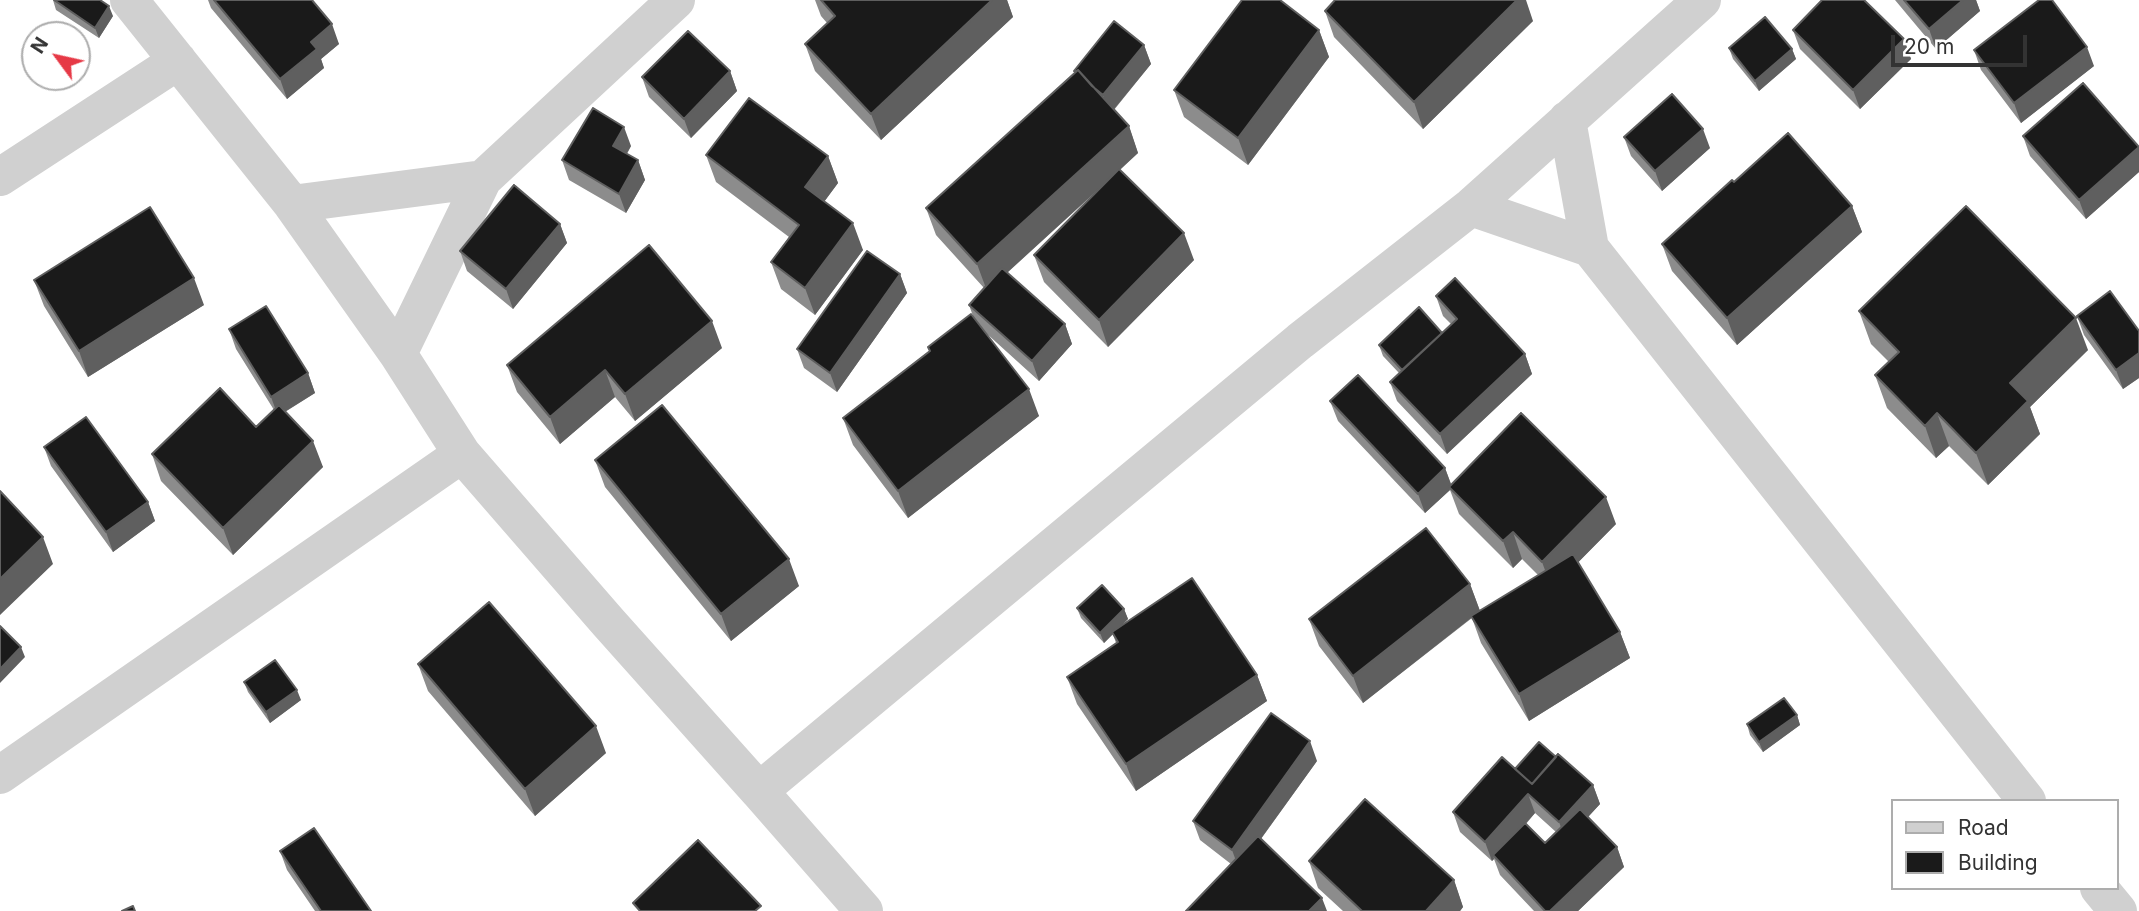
<!DOCTYPE html>
<html>
<head>
<meta charset="utf-8">
<style>
  body { margin:0 }
  #map { position:relative; width:2139px; height:911px; overflow:hidden; background:#fff; font-family:Inter,sans-serif }
  canvas { display:block }
  .legend { position:absolute; left:1891px; top:799px; width:228px; height:91px; box-sizing:border-box; background:#fff; border:2px solid #adadad; margin:0; padding:9px 12px; list-style:none; font-size:21px; color:#333 }
  .legend li { display:flex; align-items:center; gap:14px; height:35px }
  .legend b { width:35px; border:2px solid #adadad }
  .north { position:absolute; left:21px; top:21px; width:70px; height:70px; box-sizing:border-box; background:#fff; border:2px solid #adadad; border-radius:50%; rotate:303deg; font-size:19px; font-weight:700; line-height:28px; text-align:center; color:#333 }
  .north::after { content:''; display:block; margin:auto; width:24px; height:32px; background:#e63946; clip-path:polygon(50% 0,100% 100%,50% 72%,0 100%) }
  .scale { position:absolute; left:1891px; top:35px; width:136px; height:32px; box-sizing:border-box; border:4px solid #333; border-top:0; padding-left:9px; font-size:21px; line-height:24px; white-space:nowrap; color:#333; -webkit-text-stroke:5px #fff; paint-order:stroke }
</style>
</head>
<body>
<div id="map">
<canvas width="2139" height="911"></canvas>
<ul class="legend">
<li><b style="height:9px;background:#d0d0d0"></b>Road</li>
<li><b style="height:19px;background:#1a1a1a"></b>Building</li>
</ul>
<div class="north">N</div>
<div class="scale">20 m</div>
</div>
<script>
const ctx = document.querySelector('canvas').getContext('2d');
ctx.lineJoin = 'round';
const poly = rows => new Path2D(rows.map(r => 'M' + r).join(''));
function strokePath(path, color, width, dash) { ctx.strokeStyle = color; ctx.lineWidth = width; ctx.lineCap = dash ? 'butt' : 'round'; ctx.setLineDash(dash || []); ctx.stroke(path); }
function fillPath(path, color) { ctx.fillStyle = color; ctx.fill(path, 'evenodd'); }
strokePath(poly([
  [129,0,292,204,398,354,462,454,608,622,759,791,1300,341,1471,207,1702,0],
  [1567,120,1590,248,2027,801],
  [0,177,178,61],
  [292,204,483,179],
  [1471,207,1590,248],
  [398,354,483,179,676,0],
  [0,775,462,454],
  [759,791,864,911],
  [2099,888,2118,911]
]), '#d0d0d0', 38);
fillPath(poly([
  [53,0,113,16,99,38,56,10],
  [208,0,312,0,339,44,321,59,324,68,287,99,211,8],
  [815,0,1007,0,1013,17,881,140,815,71,805,44,827,23,821,16],
  [1895,0,1976,0,1980,11,1936,49],
  [1325,11,1533,21,1423,129,1334,37],
  [1319,30,1329,57,1248,165,1184,117,1174,90],
  [1793,30,1904,39,1911,59,1860,109,1800,49],
  [1144,45,1151,64,1114,110,1129,126,1138,153,1120,170,1194,260,1108,347,1044,282,1034,255,1100,188,1007,273,1065,324,1072,344,1039,381,986,333,1039,416,908,518,853,445,843,418,929,351,928,347,973,316,969,305,984,288,936,235,926,208,1075,72],
  [1729,48,1792,49,1796,59,1759,91,1733,59],
  [1974,50,2094,66,2021,123,1981,70],
  [730,71,737,91,691,138,649,97,642,77],
  [2023,136,2139,147,2139,172,2086,219,2030,156],
  [1624,137,1710,148,1662,191,1631,156],
  [631,146,627,154,638,160,645,180,626,213,569,180,562,160],
  [706,155,828,156,838,183,824,202,863,250,815,315,781,289,771,262,789,237,716,182],
  [1852,206,1862,232,1737,345,1672,271,1662,244],
  [560,224,567,243,513,309,467,271,460,251],
  [900,274,907,293,837,392,804,368,797,349],
  [34,280,204,305,88,377,44,306],
  [1436,296,1525,354,1532,374,1447,454,1397,401,1390,382,1399,373,1383,356,1379,345,1442,333,1451,324,1443,316],
  [1859,311,2088,350,2030,407,2040,434,1988,485,1949,446,1936,458,1887,408,1875,375,1889,362,1871,344],
  [2077,316,2139,331,2139,378,2123,389,2084,335],
  [229,329,308,373,315,393,285,412,323,467,233,555,161,481,152,454,256,427,274,410,236,349],
  [722,348,635,421,615,397,560,444,517,392,507,365],
  [1330,401,1445,468,1451,484,1616,524,1578,562,1620,632,1630,658,1529,721,1481,643,1472,618,1363,703,1319,646,1309,619,1470,584,1480,611,1538,575,1522,559,1513,568,1459,514,1450,490,1425,513,1338,421],
  [44,447,148,502,155,521,113,552,51,466],
  [595,460,799,586,731,641,605,487],
  [1077,608,1124,609,1128,619,1120,627,1257,675,1267,701,1136,791,1077,704,1067,677,1116,643,1113,634,1104,643,1081,618],
  [418,664,606,753,535,816,428,691],
  [244,682,301,700,270,723,248,692],
  [1797,715,1800,725,1763,752,1750,735,1747,724],
  [1556,757,1593,785,1600,804,1588,817,1617,847,1624,867,1578,911,1534,911,1500,875,1494,859,1492,861,1460,832,1453,812,1515,769],
  [1535,813,1556,832,1545,843,1526,824],
  [1317,761,1261,839,1231,864,1200,840,1193,821],
  [280,851,371,911,315,911,287,870],
  [1309,861,1454,880,1463,907,1460,911,1343,911,1318,888]
]), '#8c8c8c');
fillPath(poly([
  [992,0,1007,0,1013,17,881,140,871,114],
  [1517,0,1526,0,1533,21,1423,129,1414,102],
  [1963,0,1976,0,1980,11,1936,49,1929,29],
  [109,6,113,16,99,38,95,28],
  [332,24,339,44,321,59,324,68,287,99,280,79,311,42],
  [1319,30,1329,57,1248,165,1238,138],
  [1904,39,1911,59,1860,109,1853,90],
  [1144,45,1151,64,1110,114,1103,95],
  [2087,47,2094,66,2021,123,2014,103],
  [1792,49,1796,59,1759,91,1755,81],
  [730,71,737,91,691,138,684,119],
  [1129,126,1138,153,987,291,977,264],
  [624,127,631,146,620,165,613,146],
  [1703,129,1710,148,1662,191,1655,171],
  [2139,147,2139,172,2086,219,2079,200],
  [828,156,838,183,815,214,805,187],
  [638,160,645,180,626,213,619,194],
  [1852,206,1862,232,1737,345,1727,318],
  [853,223,863,250,815,315,805,288],
  [560,224,567,243,513,309,506,289],
  [1184,233,1194,260,1108,347,1099,320],
  [900,274,907,293,837,392,830,373],
  [194,278,204,305,88,377,79,351],
  [2076,318,2088,350,2030,407,2040,434,1988,485,1976,453,2010,383],
  [712,321,722,348,635,421,625,394],
  [1065,324,1072,344,1039,381,1032,361],
  [2139,353,2139,378,2123,389,2116,370],
  [1525,354,1532,374,1447,454,1440,434],
  [605,370,615,397,560,444,550,417],
  [308,373,315,393,278,416,271,397],
  [1029,389,1039,416,908,518,898,491],
  [1937,413,1949,446,1936,458,1925,426],
  [313,441,323,467,233,555,223,528],
  [1445,468,1452,487,1449,487,1450,490,1425,513,1418,494],
  [1606,497,1616,524,1552,589,1542,562],
  [148,502,155,521,113,552,106,532],
  [1513,532,1522,559,1513,568,1503,541],
  [43,537,53,564,0,615,0,579],
  [789,559,799,586,731,641,721,614],
  [1470,584,1480,611,1363,703,1353,676],
  [1124,609,1128,619,1104,643,1100,633],
  [1620,632,1630,658,1529,721,1519,694],
  [21,647,25,657,0,683,0,669],
  [1257,675,1267,701,1136,791,1126,764],
  [297,690,301,700,270,723,266,712],
  [1797,715,1800,725,1763,752,1759,742],
  [596,726,606,753,535,816,525,789],
  [1310,741,1317,761,1239,869,1232,850],
  [1593,785,1600,804,1566,841,1559,822],
  [1528,794,1535,813,1495,858,1493,855,1494,859,1492,861,1485,842],
  [1617,847,1624,867,1578,911,1550,911],
  [1454,880,1463,907,1460,911,1426,911],
  [1322,898,1327,911,1309,911]
]), '#5f5f5f');
const building = poly([
  [54,0,100,0,109,6,95,28,54,0],
  [214,0,312,0,332,24,311,42,317,49,280,79,214,0],
  [821,0,992,0,871,114,805,44,835,16,821,0],
  [1242,0,1280,0,1319,30,1238,138,1174,90,1242,0],
  [1335,0,1517,0,1414,102,1325,11,1335,0],
  [1822,0,1864,0,1904,39,1853,90,1793,30,1822,0],
  [1904,0,1963,0,1929,29,1904,0],
  [2039,0,2052,0,2087,47,2014,103,1974,50,2039,0],
  [1765,17,1792,49,1755,81,1729,48,1765,17],
  [1114,21,1144,45,1103,95,1092,86,1078,70,1075,72,1074,71,1114,21],
  [688,31,730,71,684,119,642,77,688,31],
  [1078,70,1129,126,977,264,926,208,1078,70],
  [2083,83,2139,147,2079,200,2023,136,2083,83],
  [1672,94,1703,129,1655,171,1624,137,1672,94],
  [749,98,828,156,805,187,853,223,805,288,771,262,799,225,706,155,749,98],
  [593,108,624,127,613,146,638,160,619,194,562,160,593,108],
  [1788,133,1852,206,1727,318,1662,244,1732,180,1734,182,1788,133],
  [1119,169,1184,233,1099,320,1034,255,1119,169],
  [514,185,560,224,506,289,460,251,514,185],
  [1966,206,2076,318,2010,383,2028,401,1976,453,1937,413,1925,426,1875,375,1899,352,1859,311,1966,206],
  [150,207,194,278,79,351,34,280,150,207],
  [649,245,712,321,625,394,605,370,550,417,507,365,649,245],
  [867,251,900,274,830,373,797,349,867,251],
  [1002,268,1065,324,1032,361,969,305,1002,268],
  [1455,278,1525,354,1440,434,1390,382,1457,319,1436,296,1455,278],
  [2110,291,2139,331,2139,353,2116,370,2077,316,2110,291],
  [266,306,308,373,271,397,229,329,266,306],
  [1419,307,1442,333,1402,370,1379,345,1419,307],
  [971,314,1029,389,898,491,843,418,930,351,928,347,971,314],
  [1358,375,1445,468,1418,494,1330,401,1358,375],
  [220,388,256,427,279,405,313,441,223,528,152,454,220,388],
  [662,405,789,559,721,614,595,460,662,405],
  [1521,413,1606,497,1542,562,1513,532,1503,541,1449,487,1521,413],
  [86,417,148,502,106,532,44,447,86,417],
  [0,491,43,537,0,579,0,491],
  [1426,528,1470,584,1353,676,1309,619,1426,528],
  [1573,554,1620,632,1519,694,1471,616,1573,554],
  [1192,578,1257,675,1126,764,1067,677,1118,642,1112,632,1192,578],
  [1102,585,1124,609,1100,633,1077,608,1102,585],
  [489,602,596,726,525,789,418,664,489,602],
  [0,626,21,647,0,669,0,626],
  [275,660,297,690,266,712,244,682,275,660],
  [1784,698,1797,715,1759,742,1747,724,1784,698],
  [1271,713,1310,741,1232,850,1193,821,1271,713],
  [1539,742,1556,757,1532,784,1515,769,1539,742],
  [1558,754,1593,785,1559,822,1528,794,1485,842,1453,812,1502,757,1532,784,1558,754],
  [1365,799,1454,880,1426,911,1362,911,1309,861,1365,799],
  [1580,809,1617,847,1550,911,1545,911,1493,855,1525,823,1545,843,1580,809],
  [314,828,371,911,321,911,280,851,314,828],
  [1258,836,1322,898,1309,911,1186,911,1258,836],
  [698,840,761,906,755,911,640,911,633,903,698,840],
  [133,906,135,911,122,911,133,906]
]);
fillPath(building, '#1a1a1a');
strokePath(building, '#5f5f5f', 2);
</script>
</body>
</html>
